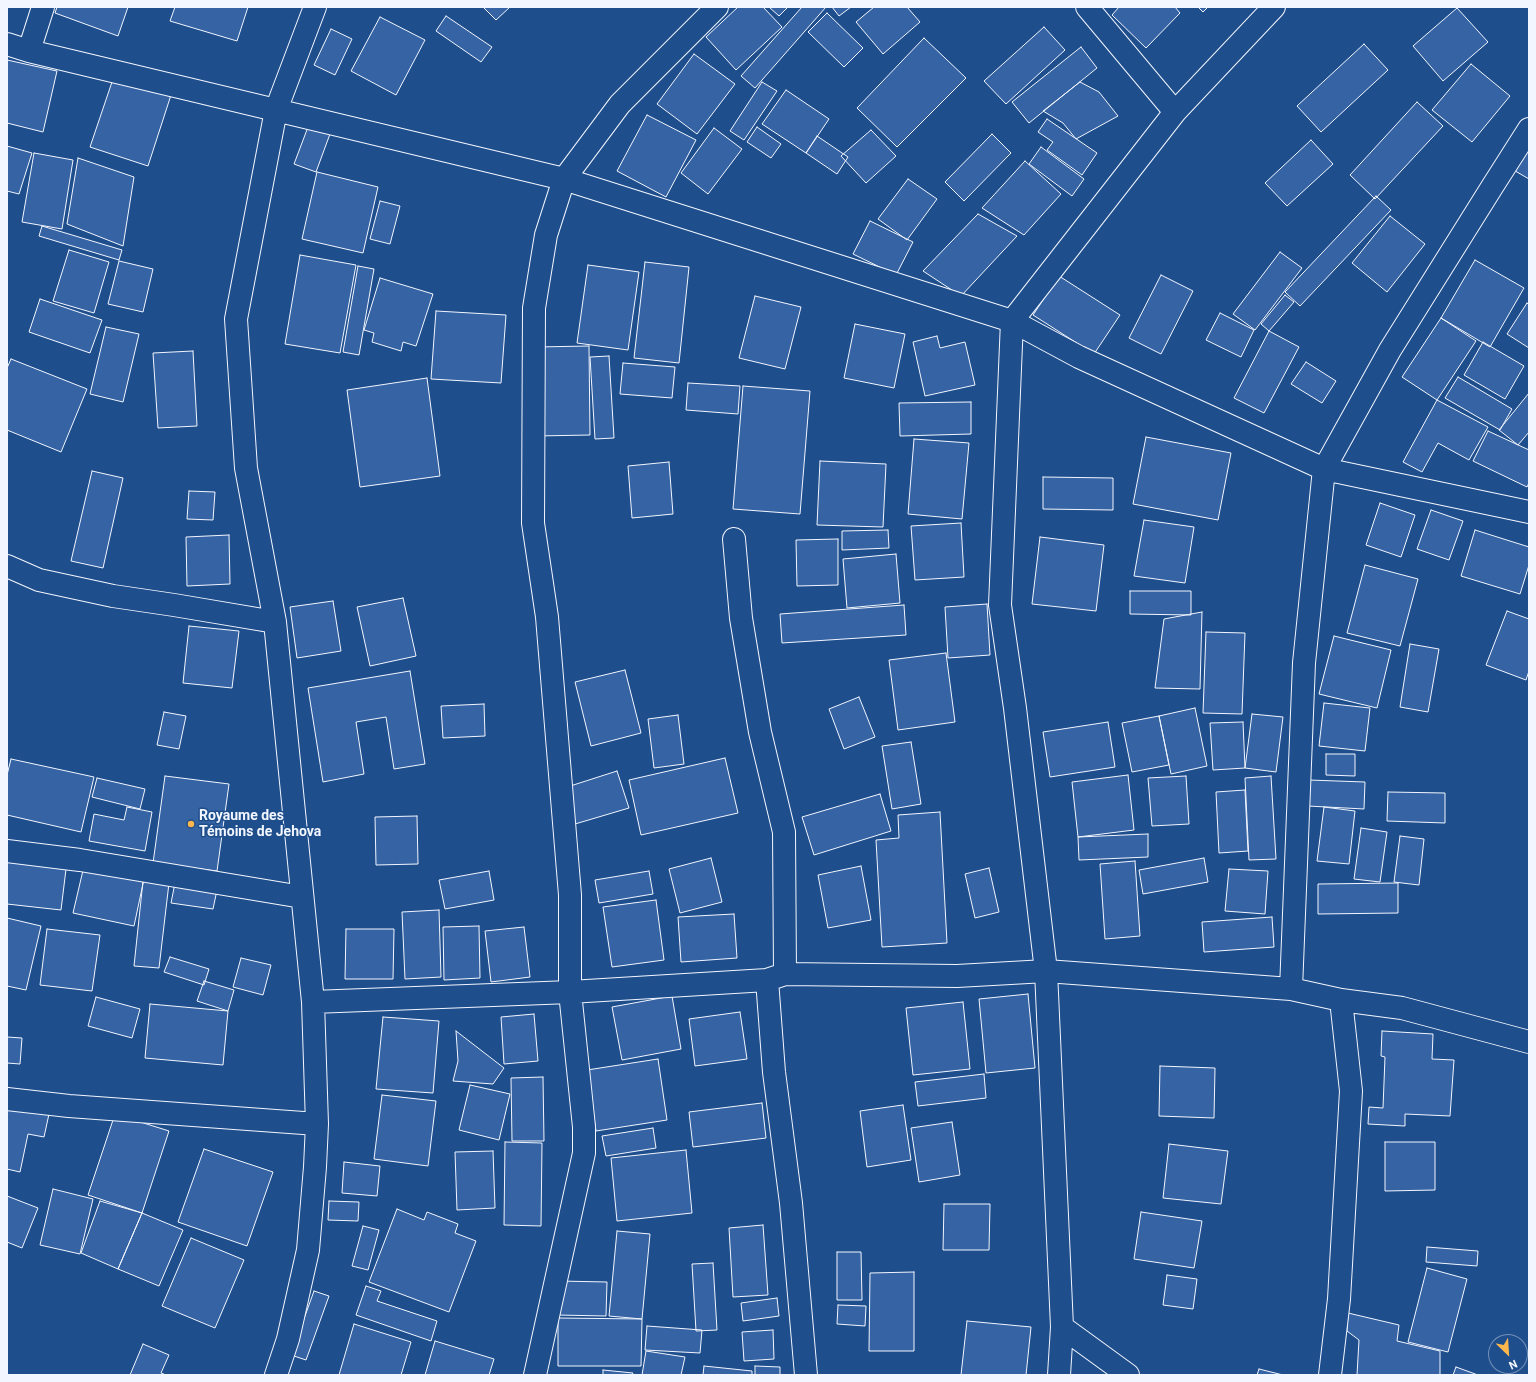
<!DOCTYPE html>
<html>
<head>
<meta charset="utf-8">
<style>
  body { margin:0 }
  #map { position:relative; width:1536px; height:1382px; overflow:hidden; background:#1f4e8c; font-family:Roboto,sans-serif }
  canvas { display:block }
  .frame { position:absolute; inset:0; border:8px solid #f2f6ff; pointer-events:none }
  .north { position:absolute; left:1488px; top:1334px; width:40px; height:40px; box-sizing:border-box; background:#1f4e8c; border:1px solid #7391ba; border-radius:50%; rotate:155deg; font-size:11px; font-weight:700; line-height:16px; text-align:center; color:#f2f6ff }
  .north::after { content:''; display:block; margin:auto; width:14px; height:18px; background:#ffb74d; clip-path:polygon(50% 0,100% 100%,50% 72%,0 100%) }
</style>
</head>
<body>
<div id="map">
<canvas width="1536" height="1382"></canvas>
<div class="frame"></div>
<div class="north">N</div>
</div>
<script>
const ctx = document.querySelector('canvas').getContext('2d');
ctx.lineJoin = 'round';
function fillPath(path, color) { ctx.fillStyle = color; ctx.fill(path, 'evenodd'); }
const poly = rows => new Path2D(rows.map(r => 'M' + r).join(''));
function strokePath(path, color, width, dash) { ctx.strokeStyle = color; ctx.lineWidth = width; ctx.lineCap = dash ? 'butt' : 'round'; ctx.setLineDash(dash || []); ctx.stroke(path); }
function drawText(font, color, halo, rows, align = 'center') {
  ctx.font = font + ' Roboto,sans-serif'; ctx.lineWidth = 3; ctx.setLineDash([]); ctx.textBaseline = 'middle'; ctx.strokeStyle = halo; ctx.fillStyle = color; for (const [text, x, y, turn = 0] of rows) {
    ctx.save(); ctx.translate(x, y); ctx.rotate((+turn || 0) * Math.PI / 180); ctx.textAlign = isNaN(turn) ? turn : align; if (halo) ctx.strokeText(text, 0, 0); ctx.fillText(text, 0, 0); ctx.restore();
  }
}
const building = poly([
  [57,7,128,7,118,36,55,13,57,7],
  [175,7,248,7,237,41,170,21,175,7],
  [483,7,510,7,496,20,483,7],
  [738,7,763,7,782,27,736,70,706,37,738,7],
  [769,7,788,7,779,16,769,7],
  [802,7,826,7,755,88,741,76,802,7],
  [832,7,851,7,839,16,832,7],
  [874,7,907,7,920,22,883,54,856,22,874,7],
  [1119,7,1175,7,1180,13,1146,48,1112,15,1119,7],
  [1198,7,1208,7,1203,12,1198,7],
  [1457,8,1488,42,1443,81,1413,46,1457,8],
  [827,13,863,48,844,67,808,32,827,13],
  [446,16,492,47,481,62,436,31,446,16],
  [380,17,425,40,396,95,351,71,380,17],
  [1044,27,1065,50,1006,104,984,81,1044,27],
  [331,29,352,39,335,75,314,65,331,29],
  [924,38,966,78,897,147,857,108,924,38],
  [1364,44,1388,70,1321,132,1297,106,1364,44],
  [1081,47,1097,68,1029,123,1012,102,1081,47],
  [694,54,735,84,697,134,657,104,694,54],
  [7,60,57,71,43,132,7,123,7,60],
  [1471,64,1510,96,1472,142,1432,110,1471,64],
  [114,76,171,95,148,166,90,147,114,76],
  [762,82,777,91,744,140,730,131,762,82],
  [1080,82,1099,92,1118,116,1076,139,1063,123,1043,111,1080,82],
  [786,90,829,119,806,153,762,124,786,90],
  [1417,102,1443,126,1375,199,1350,175,1417,102],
  [647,115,696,140,666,197,617,171,647,115],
  [1047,119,1097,153,1082,175,1047,150,1053,142,1038,132,1047,119],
  [308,127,330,134,316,172,294,164,308,127],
  [757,127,781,144,771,158,747,142,757,127],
  [714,128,742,149,708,194,681,173,714,128],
  [871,130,896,156,866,183,841,156,871,130],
  [992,134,1011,153,964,201,945,182,992,134],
  [817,136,848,157,837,174,806,153,817,136],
  [1311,140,1333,164,1287,206,1265,183,1311,140],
  [7,146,32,153,19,194,7,191,7,146],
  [1041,147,1084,179,1072,196,1029,164,1041,147],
  [1524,147,1529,150,1529,179,1510,168,1524,147],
  [34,153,73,160,62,229,22,222,34,153],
  [78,158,134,177,123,246,67,224,78,158],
  [1025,161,1061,194,1024,235,982,208,1025,161],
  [317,172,378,187,363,253,302,239,317,172],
  [908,179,937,199,907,240,878,219,908,179],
  [1376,196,1391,210,1300,306,1285,292,1376,196],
  [380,201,400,206,390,244,370,239,380,201],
  [978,214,1017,236,961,296,923,271,978,214],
  [1390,216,1425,244,1387,292,1352,263,1390,216],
  [870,221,913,242,896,275,853,254,870,221],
  [42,226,122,250,119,260,39,236,42,226],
  [69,250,109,262,94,313,53,301,69,250],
  [1280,252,1302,268,1255,330,1233,314,1280,252],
  [300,255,356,265,340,353,285,344,300,255],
  [1475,260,1524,288,1490,347,1441,318,1475,260],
  [119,261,153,269,143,312,108,304,119,261],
  [645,262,689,267,679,363,634,358,645,262],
  [588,265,639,272,628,350,577,343,588,265],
  [358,266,374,269,359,355,343,352,358,266],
  [1161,275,1193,291,1161,354,1129,338,1161,275],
  [1059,276,1120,315,1094,354,1033,315,1059,276],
  [380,278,433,294,416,346,403,342,401,351,372,342,374,333,364,330,380,278],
  [1285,295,1294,302,1269,331,1261,324,1285,295],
  [755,296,801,307,785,369,739,358,755,296],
  [40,299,102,320,90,353,29,332,40,299],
  [1527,303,1529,305,1529,348,1507,334,1527,303],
  [436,311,506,315,501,383,431,379,436,311],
  [1220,313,1254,330,1241,357,1206,340,1220,313],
  [1441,318,1476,341,1437,400,1402,377,1441,318],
  [855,324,905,334,894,388,844,378,855,324],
  [106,327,139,334,123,402,90,394,106,327],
  [1269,331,1299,347,1264,413,1234,398,1269,331],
  [937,336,940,348,965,342,975,385,925,396,913,342,937,336],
  [1483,342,1524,366,1505,399,1464,375,1483,342],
  [589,346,590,435,536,436,536,347,589,346],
  [193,351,197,426,158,428,153,353,193,351],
  [609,356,614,438,595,439,590,357,609,356],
  [11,359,87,389,61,452,7,430,7,368,11,359],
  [1306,362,1336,381,1322,403,1291,384,1306,362],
  [623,363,675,367,672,398,620,394,623,363],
  [1458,377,1512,409,1500,430,1445,398,1458,377],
  [427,378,440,476,360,487,347,390,427,378],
  [688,383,740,386,738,414,686,410,688,383],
  [743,386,810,391,800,514,733,509,743,386],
  [1529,393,1529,432,1518,445,1499,430,1529,393],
  [1437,400,1488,427,1469,460,1438,443,1422,472,1403,462,1437,400],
  [971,402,971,434,900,436,899,403,971,402],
  [1488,431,1529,450,1529,483,1527,487,1473,461,1488,431],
  [1146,437,1231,453,1218,520,1133,504,1146,437],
  [914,439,969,443,962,519,908,514,914,439],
  [820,461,886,464,883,527,817,525,820,461],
  [669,462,673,514,632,518,628,466,669,462],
  [92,471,123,478,103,568,71,561,92,471],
  [1043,477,1113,478,1113,510,1043,509,1043,477],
  [189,491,215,492,213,520,187,519,189,491],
  [1380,503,1415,515,1401,557,1366,545,1380,503],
  [1431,510,1463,521,1449,560,1417,549,1431,510],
  [1144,520,1194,527,1185,583,1134,576,1144,520],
  [961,523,964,577,915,580,911,526,961,523],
  [888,530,889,548,842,550,842,531,888,530],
  [1475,530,1529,547,1529,565,1520,594,1461,576,1475,530],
  [229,535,230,584,187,586,186,537,229,535],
  [1040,537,1104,545,1096,611,1032,604,1040,537],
  [838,539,838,585,797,586,796,540,838,539],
  [896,554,900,603,847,608,843,559,896,554],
  [1365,565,1418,579,1400,646,1347,633,1365,565],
  [1130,591,1191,591,1191,615,1130,614,1130,591],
  [403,598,416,656,370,666,357,607,403,598],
  [333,601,341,651,297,658,290,607,333,601],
  [987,604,990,655,948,658,945,607,987,604],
  [904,605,906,635,782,643,780,614,904,605],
  [1507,611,1529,619,1529,671,1526,680,1486,665,1507,611],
  [1202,612,1200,689,1155,688,1164,619,1202,612],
  [189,626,239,631,232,688,183,683,189,626],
  [1206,632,1245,633,1242,714,1203,713,1206,632],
  [1334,636,1391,650,1377,708,1319,694,1334,636],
  [1410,644,1439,649,1428,712,1400,707,1410,644],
  [946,653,955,722,898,730,889,660,946,653],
  [625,670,641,733,591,746,575,682,625,670],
  [410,671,425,764,394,769,386,717,356,722,364,774,323,782,308,688,410,671],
  [859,697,875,737,844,749,829,709,859,697],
  [1324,703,1370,708,1365,751,1319,746,1324,703],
  [484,704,485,736,443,738,441,706,484,704],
  [1195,708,1207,766,1171,774,1159,716,1195,708],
  [164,712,186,716,179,749,157,745,164,712],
  [1252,714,1283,717,1276,772,1245,768,1252,714],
  [678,715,684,764,654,768,648,719,678,715],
  [1159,716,1169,765,1132,772,1122,723,1159,716],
  [1108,722,1115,767,1050,777,1043,732,1108,722],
  [1243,722,1245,768,1213,770,1210,723,1243,722],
  [911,742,921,804,892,809,882,746,911,742],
  [1326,754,1355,754,1355,776,1326,775,1326,754],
  [725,758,738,813,641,835,629,780,725,758],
  [11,759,94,777,81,832,7,815,7,775,11,759],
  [617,771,629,808,575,824,564,788,617,771],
  [1128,775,1134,830,1078,837,1072,782,1128,775],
  [165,776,229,784,217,871,153,863,165,776],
  [1186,776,1189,824,1152,826,1148,778,1186,776],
  [1271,776,1276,859,1249,860,1245,778,1271,776],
  [97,778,145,789,140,809,92,797,97,778],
  [1309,780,1365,782,1364,809,1308,806,1309,780],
  [1245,790,1248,851,1219,853,1216,792,1245,790],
  [1388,792,1445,793,1445,823,1387,821,1388,792],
  [880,794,891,831,814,855,802,817,880,794],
  [127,807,152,812,145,851,89,841,94,814,124,820,127,807],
  [1324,807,1355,811,1349,864,1317,861,1324,807],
  [940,812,947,943,882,947,876,840,899,838,898,815,940,812],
  [417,816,418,864,376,865,375,817,417,816],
  [1361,828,1387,832,1380,882,1354,879,1361,828],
  [1148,834,1148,857,1079,860,1078,837,1148,834],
  [1400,836,1424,839,1419,885,1394,882,1400,836],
  [7,855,67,861,61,910,7,904,7,855],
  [711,858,722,902,680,913,669,869,711,858],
  [1204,858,1208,882,1143,894,1139,870,1204,858],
  [1135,861,1140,936,1105,939,1100,864,1135,861],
  [84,866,144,879,134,926,73,913,84,866],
  [861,866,871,920,828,928,818,875,861,866],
  [989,868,999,912,975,918,965,874,989,868],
  [1229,869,1268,871,1265,914,1225,911,1229,869],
  [489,871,494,900,445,909,439,880,489,871],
  [649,871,653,894,599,903,595,880,649,871],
  [143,881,169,883,159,968,134,966,143,881],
  [175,883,217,890,213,909,171,903,175,883],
  [1398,883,1398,913,1318,914,1318,884,1398,883],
  [656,900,664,960,612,967,603,907,656,900],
  [439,910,441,977,405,979,402,912,439,910],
  [734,914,737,958,681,962,678,917,734,914],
  [1272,917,1274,947,1204,952,1202,922,1272,917],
  [7,918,41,926,26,990,7,986,7,918],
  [479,926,480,978,444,980,443,927,479,926],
  [524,927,530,977,491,982,485,931,524,927],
  [47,929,100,935,92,991,40,985,47,929],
  [346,929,394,929,393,979,345,979,346,929],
  [170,957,209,969,204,985,164,972,170,957],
  [241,958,271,965,263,995,233,987,241,958],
  [204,981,234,990,228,1011,197,1001,204,981],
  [1028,994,1035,1068,986,1073,979,999,1028,994],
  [672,996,681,1049,622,1060,612,1007,672,996],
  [96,997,140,1009,132,1038,88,1026,96,997],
  [963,1002,970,1069,913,1075,906,1008,963,1002],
  [150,1004,228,1011,223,1065,145,1058,150,1004],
  [740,1012,747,1059,695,1066,689,1019,740,1012],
  [534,1014,538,1061,504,1064,501,1017,534,1014],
  [383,1017,439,1021,433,1093,376,1089,383,1017],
  [456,1031,504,1068,493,1084,453,1081,458,1061,456,1031],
  [1382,1031,1433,1034,1432,1059,1454,1060,1450,1116,1405,1114,1405,1126,1368,1124,1369,1107,1383,1108,1385,1057,1381,1056,1382,1031],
  [7,1037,22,1038,20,1064,7,1063,7,1037],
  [658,1059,667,1120,596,1131,587,1070,658,1059],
  [1160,1066,1215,1068,1214,1118,1159,1116,1160,1066],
  [984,1074,986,1098,918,1106,915,1082,984,1074],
  [543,1077,544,1141,512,1141,511,1078,543,1077],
  [470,1085,510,1094,499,1140,459,1130,470,1085],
  [382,1095,436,1101,428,1166,374,1159,382,1095],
  [762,1103,766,1138,693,1147,689,1112,762,1103],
  [903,1105,911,1160,867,1167,860,1111,903,1105],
  [7,1106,49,1114,44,1137,28,1134,20,1172,7,1169,7,1106],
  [115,1114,169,1131,142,1213,88,1195,115,1114],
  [952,1122,960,1175,919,1182,911,1128,952,1122],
  [653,1128,656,1148,606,1156,602,1136,653,1128],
  [505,1142,542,1143,541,1226,504,1225,505,1142],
  [1385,1142,1435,1142,1435,1190,1385,1191,1385,1142],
  [1169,1144,1228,1151,1221,1204,1163,1198,1169,1144],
  [204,1149,273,1172,247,1246,178,1222,204,1149],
  [686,1150,692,1213,617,1221,611,1158,686,1150],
  [493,1151,495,1208,457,1210,455,1152,493,1151],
  [344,1162,380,1166,377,1196,342,1193,344,1162],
  [53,1189,93,1199,80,1254,40,1245,53,1189],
  [7,1196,38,1208,22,1248,7,1242,7,1196],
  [100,1201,142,1213,118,1269,81,1253,100,1201],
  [329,1201,359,1202,358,1221,328,1220,329,1201],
  [944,1204,990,1204,989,1250,943,1250,944,1204],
  [397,1209,424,1220,427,1212,458,1224,455,1233,476,1241,449,1312,369,1282,397,1209],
  [1141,1212,1202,1221,1194,1268,1134,1259,1141,1212],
  [142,1213,183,1230,159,1286,118,1269,142,1213],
  [763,1225,768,1295,733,1297,729,1228,763,1225],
  [363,1226,379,1230,368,1270,352,1266,363,1226],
  [617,1231,650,1234,642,1319,609,1316,617,1231],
  [191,1238,244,1260,215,1328,162,1306,191,1238],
  [1427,1247,1478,1251,1477,1266,1426,1262,1427,1247],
  [837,1252,861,1252,862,1300,837,1300,837,1252],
  [713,1263,717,1330,696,1331,692,1264,713,1263],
  [1427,1268,1467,1279,1448,1352,1408,1342,1427,1268],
  [914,1272,914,1351,869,1351,870,1273,914,1272],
  [1167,1275,1197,1279,1193,1309,1163,1305,1167,1275],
  [558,1281,607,1282,606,1316,557,1315,558,1281],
  [366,1286,381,1291,377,1301,437,1321,431,1341,356,1315,366,1286],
  [314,1291,329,1296,306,1360,291,1355,314,1291],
  [777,1298,779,1316,743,1321,741,1303,777,1298],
  [838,1305,866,1306,865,1326,837,1324,838,1305],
  [1348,1313,1399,1325,1397,1341,1440,1351,1440,1375,1357,1375,1359,1340,1347,1331,1348,1313],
  [558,1318,642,1319,641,1366,558,1366,558,1318],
  [967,1321,1031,1327,1026,1375,961,1375,967,1321],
  [354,1324,411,1342,401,1375,339,1375,354,1324],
  [647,1326,702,1330,700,1353,645,1350,647,1326],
  [773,1330,774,1359,744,1361,742,1332,773,1330],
  [435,1341,494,1359,489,1375,425,1375,435,1341],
  [143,1344,169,1355,161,1373,166,1375,130,1375,143,1344],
  [646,1351,685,1357,681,1375,642,1375,646,1351],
  [704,1366,752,1371,752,1375,703,1375,704,1366],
  [755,1366,780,1367,780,1375,755,1375,755,1366],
  [1456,1367,1478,1375,1453,1375,1456,1367],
  [1259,1369,1283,1375,1257,1375,1259,1369],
  [603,1370,633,1373,632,1375,603,1375,603,1370]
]);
fillPath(building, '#3563a3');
strokePath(building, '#f2f6ff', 1);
const minor = poly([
  [1087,7,1175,112],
  [7,44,29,51,564,179,1012,321,1079,357,1324,469,1529,512],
  [29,51,43,7],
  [734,539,741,618,760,732,784,832,785,974],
  [7,566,39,580,113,596,174,605,275,622],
  [7,851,80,860,302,897],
  [767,980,774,1072,791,1203,806,1375],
  [1291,989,1304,663,1324,469,1390,350,1492,187,1529,129],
  [313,1002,570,992,767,980,785,974,957,976,1046,971,1291,989,1341,1000,1402,1008,1529,1042],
  [7,1099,69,1106,317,1124],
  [1062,1327,1128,1375],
  [276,1375,288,1339,308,1250,315,1167,317,1124,313,1002,275,622,246,468,236,319,276,110,315,7],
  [535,1375,584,1153,584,1127,570,992,570,895,547,617,533,523,534,308,546,235,564,179,620,104,717,7],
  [1059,1375,1062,1327,1046,971,1015,708,1000,605,1012,321,1175,112,1274,7],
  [1330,1375,1339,1299,1351,1091,1341,1000]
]);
strokePath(minor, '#f2f6ff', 24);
strokePath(minor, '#1f4e8c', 22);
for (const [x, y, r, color] of [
  [191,824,4,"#ffb74d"]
]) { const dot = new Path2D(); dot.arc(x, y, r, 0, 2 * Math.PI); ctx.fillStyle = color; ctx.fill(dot); strokePath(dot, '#1f4e8c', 1.5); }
drawText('bold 14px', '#f2f6ff', '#1f4e8c', [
  ["Royaume des",199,816],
  ["Témoins de Jehova",199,832]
], 'left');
</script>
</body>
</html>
